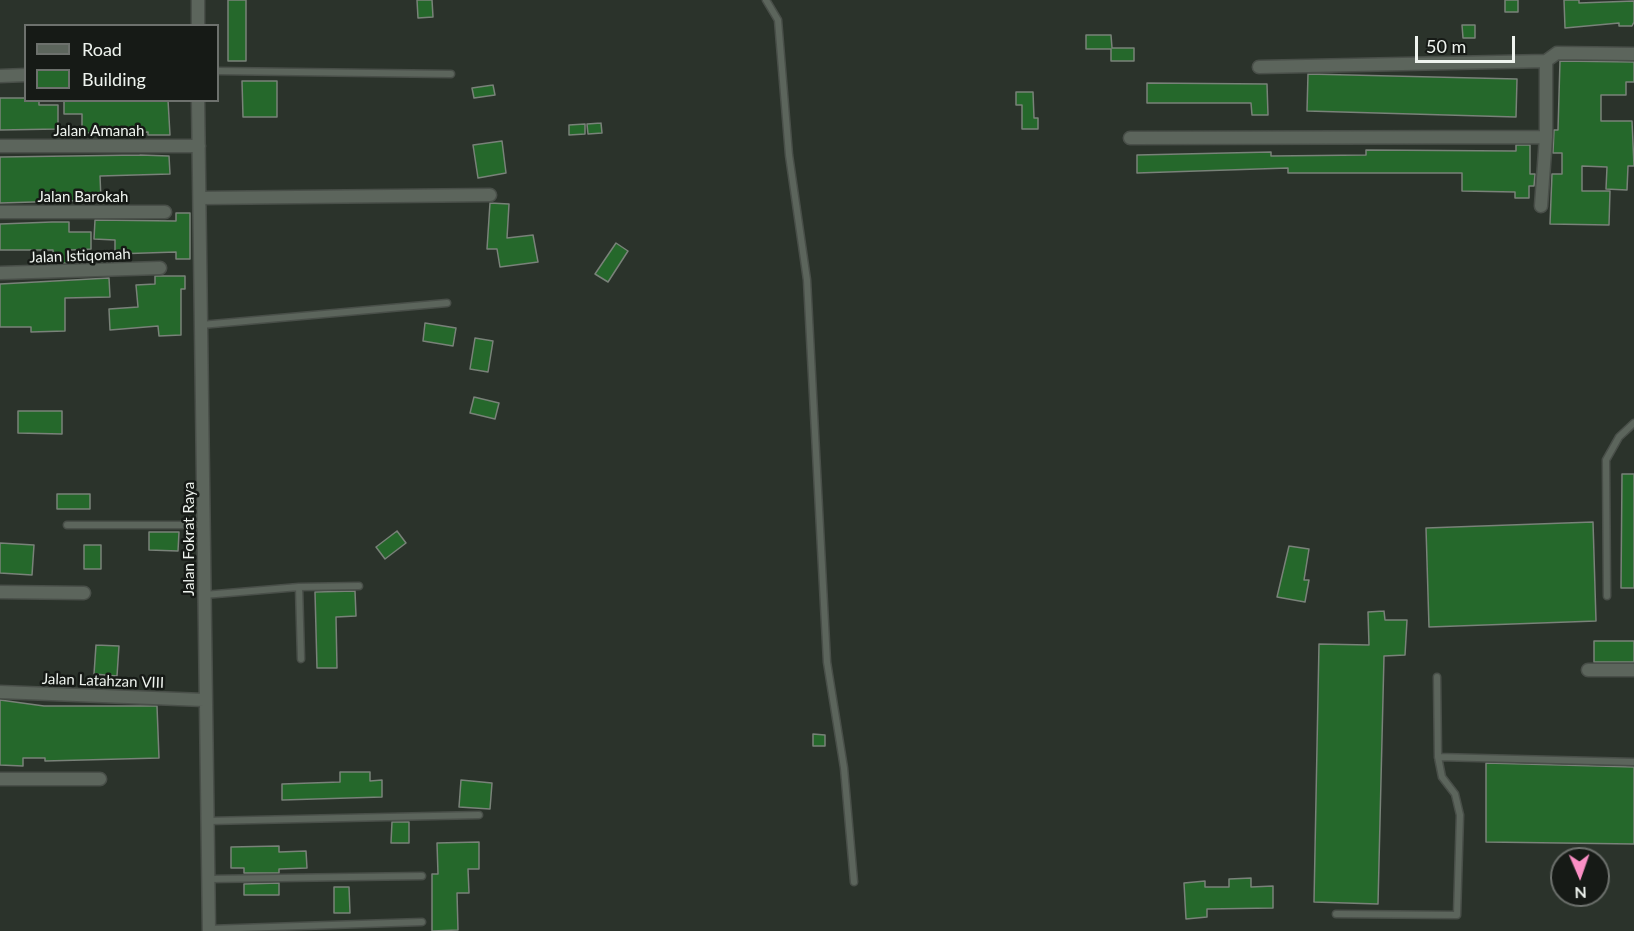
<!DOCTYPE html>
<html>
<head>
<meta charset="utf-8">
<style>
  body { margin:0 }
  #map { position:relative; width:1634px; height:931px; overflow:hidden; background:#2b332b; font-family:Lato,sans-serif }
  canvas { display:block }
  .legend { position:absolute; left:24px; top:24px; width:195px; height:78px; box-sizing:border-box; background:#161a16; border:2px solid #6d716d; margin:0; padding:8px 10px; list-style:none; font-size:18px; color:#eff4ef }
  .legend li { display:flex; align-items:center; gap:12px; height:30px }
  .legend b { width:30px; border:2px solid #6d716d }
  .north { position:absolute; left:1550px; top:847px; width:60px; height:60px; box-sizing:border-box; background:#161a16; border:2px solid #6d716d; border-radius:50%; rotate:178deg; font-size:16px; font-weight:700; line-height:24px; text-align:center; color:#eff4ef }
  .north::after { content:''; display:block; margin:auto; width:21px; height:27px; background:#fb8fc5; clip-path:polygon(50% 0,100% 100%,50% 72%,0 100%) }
  .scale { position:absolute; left:1415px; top:36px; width:100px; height:27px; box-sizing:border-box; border:3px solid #eff4ef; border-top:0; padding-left:8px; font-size:18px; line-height:21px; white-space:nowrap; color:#eff4ef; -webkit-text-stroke:4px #161a16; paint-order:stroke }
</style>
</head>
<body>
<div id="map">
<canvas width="1634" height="931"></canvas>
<ul class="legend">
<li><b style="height:8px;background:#5c655c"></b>Road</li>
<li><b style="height:16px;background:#25682b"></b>Building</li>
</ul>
<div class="north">N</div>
<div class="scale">50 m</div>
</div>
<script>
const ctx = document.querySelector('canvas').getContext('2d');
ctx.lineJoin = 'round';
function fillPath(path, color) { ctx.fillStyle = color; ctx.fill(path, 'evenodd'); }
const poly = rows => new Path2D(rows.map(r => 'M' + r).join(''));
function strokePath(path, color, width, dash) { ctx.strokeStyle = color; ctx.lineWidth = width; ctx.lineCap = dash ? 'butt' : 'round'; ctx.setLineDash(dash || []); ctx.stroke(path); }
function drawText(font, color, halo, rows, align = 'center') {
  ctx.font = font + ' Lato,sans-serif'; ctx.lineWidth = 5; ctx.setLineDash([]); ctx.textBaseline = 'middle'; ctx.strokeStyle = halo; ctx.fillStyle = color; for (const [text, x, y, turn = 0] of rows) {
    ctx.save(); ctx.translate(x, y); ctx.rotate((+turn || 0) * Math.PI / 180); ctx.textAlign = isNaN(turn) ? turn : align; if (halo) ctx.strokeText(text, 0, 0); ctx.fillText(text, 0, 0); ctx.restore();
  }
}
const building = poly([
  [228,0,246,0,246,61,228,61,228,0],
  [417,0,432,0,433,17,418,18,417,0],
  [1505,0,1518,0,1518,12,1505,12,1505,0],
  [1564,0,1579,0,1579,3,1634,1,1634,22,1632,26,1619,26,1619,23,1565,28,1564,0],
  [1462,25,1475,25,1475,38,1463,38,1462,25],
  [1086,35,1111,35,1112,48,1134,48,1134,61,1111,61,1111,49,1086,49,1086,35],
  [1560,61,1634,62,1634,82,1626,82,1626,95,1601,95,1601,121,1632,121,1634,166,1628,166,1627,190,1606,189,1607,167,1582,166,1582,191,1610,191,1609,225,1550,224,1552,174,1562,174,1562,153,1553,153,1554,130,1558,130,1560,61],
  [1308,74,1517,79,1516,117,1307,111,1308,74],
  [242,81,277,81,277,117,243,117,242,81],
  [1147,83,1267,84,1268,115,1252,115,1251,103,1147,103,1147,83],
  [493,85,495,95,474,98,472,88,493,85],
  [1016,92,1033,92,1034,118,1038,118,1038,129,1022,129,1022,105,1016,105,1016,92],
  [0,98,26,98,26,100,39,100,39,105,58,105,58,129,0,130,0,98],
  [64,100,168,100,170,135,148,135,148,132,82,133,82,114,64,114,64,100],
  [601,123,602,133,588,134,587,124,601,123],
  [585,124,585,134,569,135,569,125,585,124],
  [502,141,506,173,478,178,473,145,502,141],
  [1516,145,1530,145,1530,174,1535,174,1534,186,1529,186,1529,198,1515,198,1515,192,1462,191,1462,173,1288,173,1288,168,1137,173,1137,155,1271,152,1271,156,1366,155,1366,150,1516,151,1516,145],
  [140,155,169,156,170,174,100,176,101,200,0,203,0,157,140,155],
  [490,203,509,204,507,238,533,235,538,262,500,267,497,249,487,249,490,203],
  [176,213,190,213,190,259,176,259,176,252,115,254,115,240,94,239,95,220,176,221,176,213],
  [52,222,69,222,69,232,91,232,91,249,70,250,70,263,54,263,53,250,0,250,0,224,52,222],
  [616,243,628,251,608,282,595,274,616,243],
  [155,276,185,276,185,289,181,289,181,335,159,336,158,326,110,330,109,309,138,307,136,285,155,284,155,276],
  [109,278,110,297,65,298,65,331,31,332,31,327,0,327,0,284,109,278],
  [425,323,456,328,453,346,423,341,425,323],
  [475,338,493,341,488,372,470,369,475,338],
  [474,397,499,403,495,419,470,413,474,397],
  [18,411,62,411,62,434,18,433,18,411],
  [1622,474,1634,474,1634,588,1621,588,1622,474],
  [57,494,90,494,90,509,57,509,57,494],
  [1593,522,1596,621,1429,627,1426,528,1593,522],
  [397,531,406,543,385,559,376,547,397,531],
  [149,532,179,532,178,551,149,550,149,532],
  [0,543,34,545,32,575,0,573,0,543],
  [84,545,101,545,101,569,84,569,84,545],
  [1289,546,1309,549,1304,580,1309,580,1305,602,1277,597,1289,546],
  [355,591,356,616,336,617,337,668,317,668,315,592,355,591],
  [1384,611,1385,620,1407,620,1405,655,1384,656,1378,904,1314,902,1319,644,1369,645,1368,612,1384,611],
  [1594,641,1634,641,1634,662,1594,662,1594,641],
  [96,645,119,646,117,676,94,674,96,645],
  [0,700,44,706,157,706,159,758,45,761,45,758,23,758,23,766,0,765,0,700],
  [813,734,825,735,825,746,813,746,813,734],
  [1486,763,1634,767,1634,844,1486,842,1486,763],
  [340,772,370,772,370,781,382,780,382,797,282,800,282,784,340,782,340,772],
  [461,780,492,783,490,809,459,807,461,780],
  [392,822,409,822,409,843,391,843,392,822],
  [479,842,479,869,468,869,469,893,457,893,458,930,432,931,432,874,438,874,437,843,479,842],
  [279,846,279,852,306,851,307,868,279,869,279,873,244,873,244,868,231,868,231,847,279,846],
  [1251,878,1251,887,1273,886,1273,908,1207,909,1207,917,1186,919,1184,883,1205,881,1205,887,1229,887,1229,879,1251,878],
  [279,883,279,895,244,895,244,884,279,883],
  [334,887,349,887,350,913,334,913,334,887]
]);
fillPath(building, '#25682b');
strokePath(building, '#798279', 1.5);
const lane = poly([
  [766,0,778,20,789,155,807,280,827,662,844,768,854,882],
  [218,71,451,74],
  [201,325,447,303],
  [67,525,204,525],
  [299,587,301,659],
  [204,595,299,587,359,586],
  [1607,596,1606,460,1619,437,1634,423],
  [1437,677,1438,757,1634,762],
  [208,821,479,815],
  [209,879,422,876],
  [1336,914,1457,915,1460,815,1455,794,1442,777,1438,757],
  [209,929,422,922]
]);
const street = poly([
  [198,26,198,0],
  [1259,67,1546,61],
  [0,76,26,75],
  [198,100,209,931],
  [1130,138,1546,137],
  [0,146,199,146],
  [201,198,490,195],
  [1541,206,1546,137,1546,61,1557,53,1634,54],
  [0,212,165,212],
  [0,273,160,268],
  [0,592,84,593],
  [1588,670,1634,670],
  [0,692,204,700],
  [0,779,100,779]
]);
strokePath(lane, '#494f49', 9);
strokePath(street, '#494f49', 15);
strokePath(lane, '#5c655c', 6);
strokePath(street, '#5c655c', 12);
drawText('15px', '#eff4ef', '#161a16', [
  ["Jalan Amanah",99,131],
  ["Jalan Barokah",83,197],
  ["Jalan Istiqomah",80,256,-2],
  ["Jalan Fokrat Raya",189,539,-90],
  ["Jalan Latahzan VIII",103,681,2]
]);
</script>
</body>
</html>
